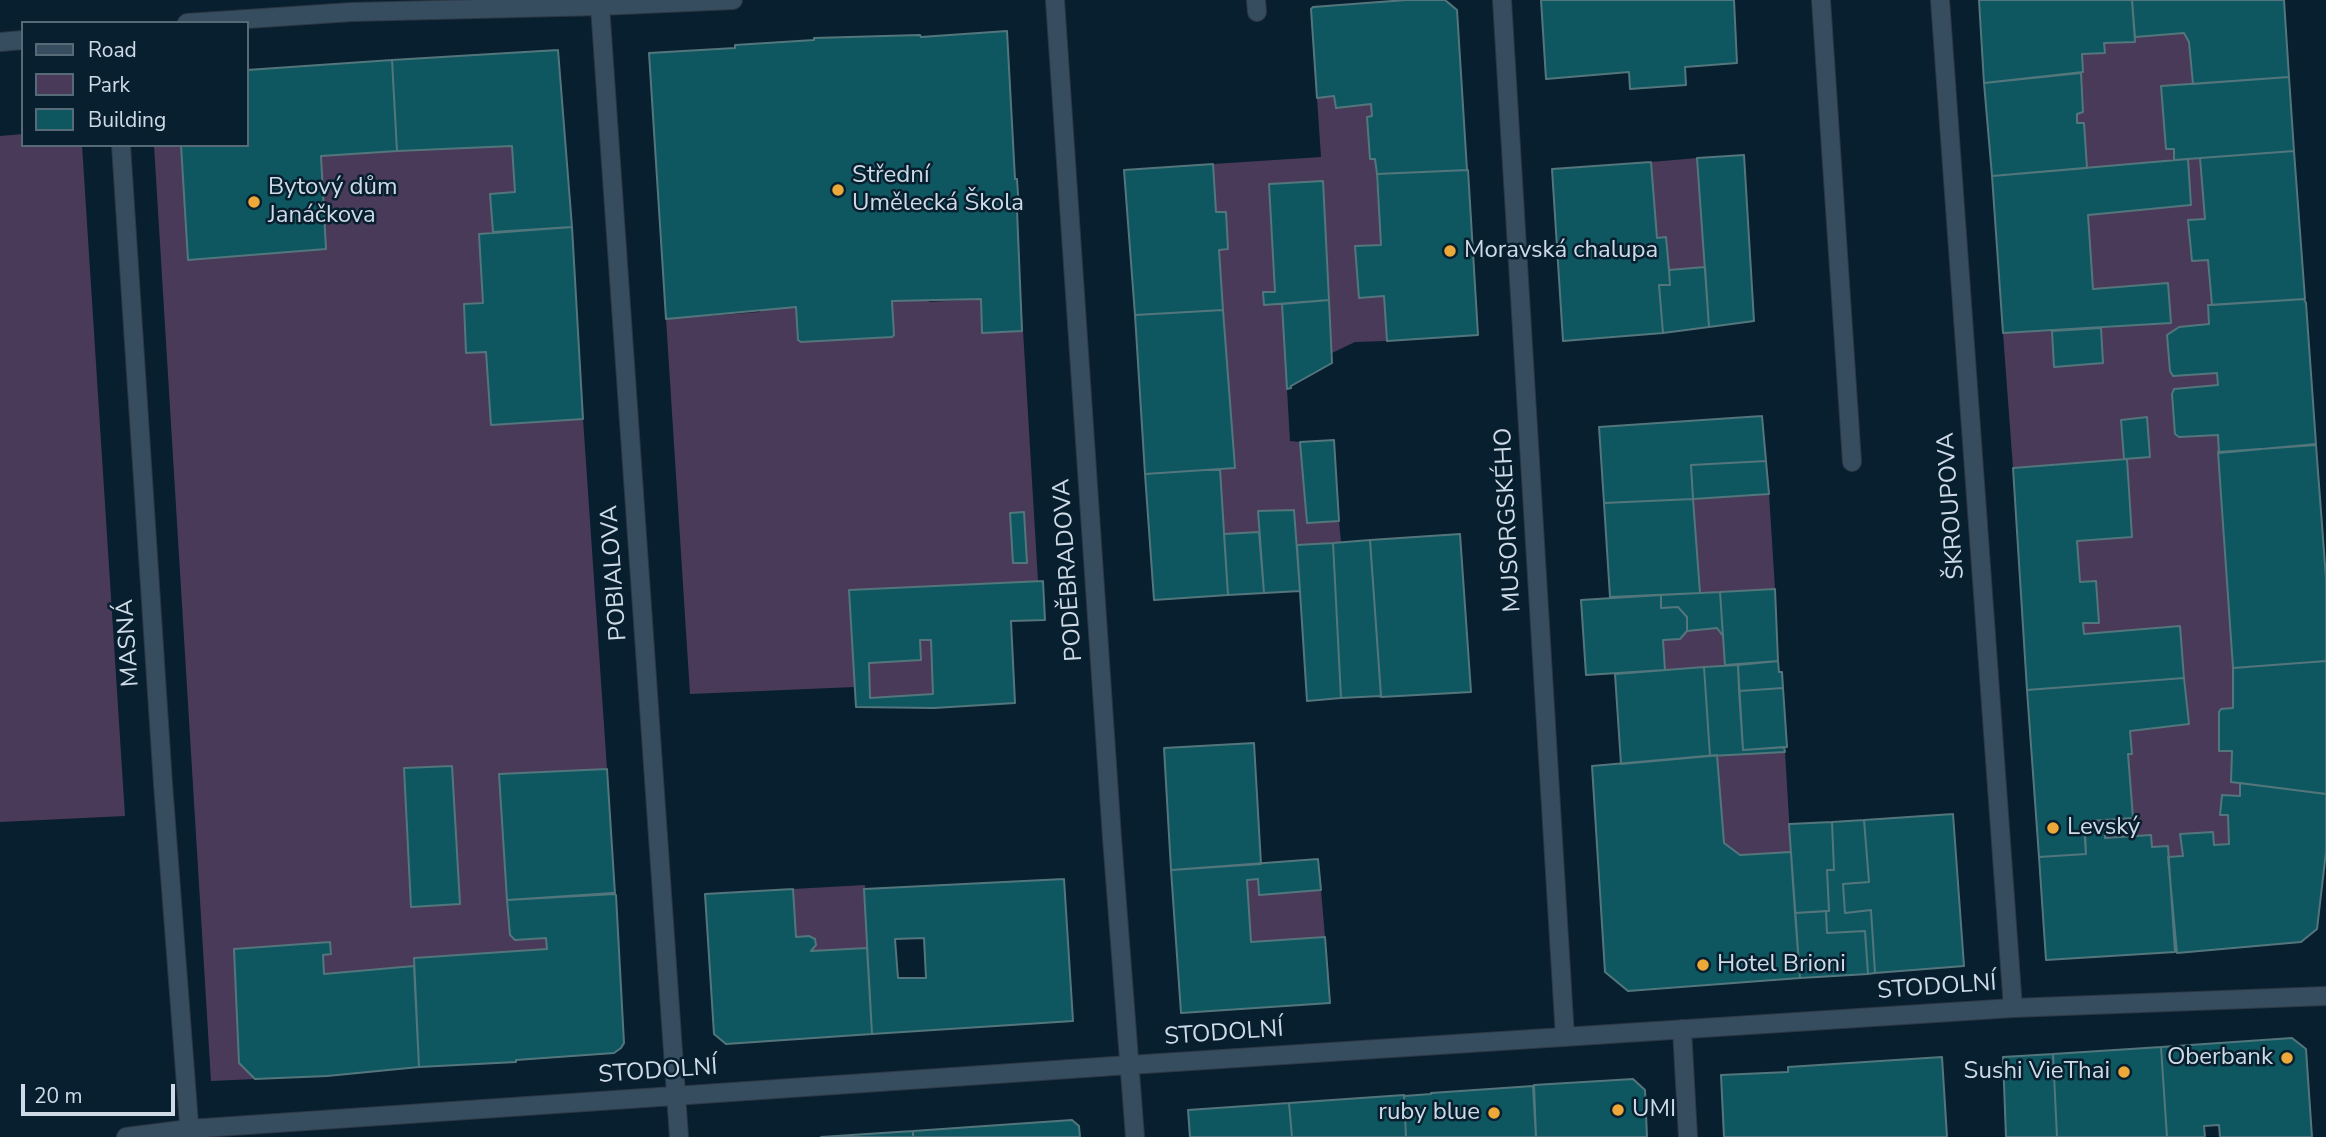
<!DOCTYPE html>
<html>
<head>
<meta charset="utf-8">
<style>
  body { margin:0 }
  #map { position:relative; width:2326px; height:1137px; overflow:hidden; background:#081f2f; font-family:"Nunito Sans",sans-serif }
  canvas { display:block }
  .legend { position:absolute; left:21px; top:21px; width:228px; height:126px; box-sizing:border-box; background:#081f2f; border:2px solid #576a78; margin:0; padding:9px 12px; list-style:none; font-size:21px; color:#cedbe6 }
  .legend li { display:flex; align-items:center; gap:14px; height:35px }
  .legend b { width:35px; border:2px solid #576a78 }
  .scale { position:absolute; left:21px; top:1084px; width:154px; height:32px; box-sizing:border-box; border:4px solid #cedbe6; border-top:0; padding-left:9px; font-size:21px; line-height:24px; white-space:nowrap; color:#cedbe6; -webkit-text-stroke:5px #081f2f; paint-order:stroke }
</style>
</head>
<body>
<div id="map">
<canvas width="2326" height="1137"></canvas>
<ul class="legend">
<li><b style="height:9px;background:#364d5f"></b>Road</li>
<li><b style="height:19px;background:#4a3a5a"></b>Park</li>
<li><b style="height:19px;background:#0e5760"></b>Building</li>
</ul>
<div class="scale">20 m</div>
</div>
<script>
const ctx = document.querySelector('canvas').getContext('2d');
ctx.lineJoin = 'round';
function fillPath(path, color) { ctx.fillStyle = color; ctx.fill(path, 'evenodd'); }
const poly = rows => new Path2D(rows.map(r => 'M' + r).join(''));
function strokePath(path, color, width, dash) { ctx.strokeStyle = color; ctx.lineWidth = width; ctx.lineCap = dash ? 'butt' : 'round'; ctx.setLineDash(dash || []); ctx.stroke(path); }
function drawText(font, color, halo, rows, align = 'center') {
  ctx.font = font + ' "Nunito Sans",sans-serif'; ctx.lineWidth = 5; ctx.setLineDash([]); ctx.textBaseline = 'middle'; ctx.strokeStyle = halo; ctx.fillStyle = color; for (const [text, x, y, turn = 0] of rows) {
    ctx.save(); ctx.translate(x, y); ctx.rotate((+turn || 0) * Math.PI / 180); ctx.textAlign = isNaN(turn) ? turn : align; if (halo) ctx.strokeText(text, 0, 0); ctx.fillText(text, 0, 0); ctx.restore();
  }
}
fillPath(poly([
  [2184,33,2189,42,2193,84,2161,87,2166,148,2174,149,2174,160,2087,168,2084,123,2077,123,2077,114,2083,112,2081,73,2083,72,2082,54,2104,53,2104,43,2135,42,2135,37],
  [392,60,397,151,512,146,515,192,490,194,493,232,479,234,483,303,464,305,466,352,486,352,491,425,583,419,607,769,500,774,510,934,516,940,546,938,547,949,414,958,414,966,324,974,323,955,331,954,329,942,234,949,239,1063,255,1079,211,1081,154,145,181,145,188,260,325,249,321,156,396,151],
  [452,766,460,904,412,907,404,768],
  [1334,96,1336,108,1371,104,1372,116,1367,118,1370,159,1375,159,1381,245,1355,247,1359,297,1384,296,1387,341,1355,342,1332,353,1323,181,1269,185,1275,292,1263,292,1265,305,1282,304,1290,441,1300,442,1307,523,1339,521,1341,542,1297,545,1294,510,1258,511,1259,532,1224,534,1220,469,1235,468,1219,250,1228,249,1226,213,1216,212,1213,164,1321,157,1317,98],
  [23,134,23,145,82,145,125,816,0,822,0,136],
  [1697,158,1705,267,1669,270,1666,237,1657,238,1651,162],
  [2200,158,2205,219,2189,220,2192,261,2208,260,2212,305,2208,306,2209,324,2179,327,2170,371,2173,376,2217,373,2218,385,2175,434,2179,437,2218,435,2233,673,2233,708,2222,709,2219,712,2219,750,2232,751,2240,783,2240,796,2222,795,2220,814,2228,815,2229,844,2214,845,2213,832,2181,834,2183,856,2168,857,2168,846,2152,847,2151,835,2105,838,2104,830,2085,832,2084,827,2089,826,2089,821,2133,818,2128,754,2132,753,2130,731,2189,724,2180,626,2084,634,2083,623,2099,622,2096,581,2080,582,2077,541,2132,537,2127,460,2013,468,2003,333,2052,331,2054,367,2103,363,2101,328,2171,323,2168,284,2093,289,2088,215,2191,205,2188,159],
  [1021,297,1038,581,849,590,855,687,690,694,666,319,760,312,761,309,928,299,929,302,981,299,982,333,1021,331],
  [1769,494,1775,589,1700,593,1693,499],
  [1717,628,1723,636,1725,665,1665,670,1663,640,1680,639,1687,631],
  [920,640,931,640,933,694,870,698,869,663,921,660],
  [1785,752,1791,852,1740,855,1724,843,1717,755],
  [1258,879,1259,895,1321,890,1325,937,1251,942,1247,880],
  [865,885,867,948,811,951,816,945,815,939,809,936,796,937,793,889]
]), '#4a3a5a');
const building = poly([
  [1406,0,1445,0,1457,10,1467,170,1377,174,1375,159,1370,159,1367,117,1372,116,1371,104,1336,108,1334,96,1317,98,1311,9,1313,7,1406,0],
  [1541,0,1734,0,1737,63,1685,67,1686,85,1630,89,1629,72,1546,79,1541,0],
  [1979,0,2132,0,2135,42,2104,43,2105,53,2082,54,2083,72,1984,83,1979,0],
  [2132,0,2284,0,2289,77,2193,84,2189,42,2184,33,2135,37,2132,0],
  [1007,31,1015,179,1017,179,1019,210,1017,210,1022,331,982,333,981,299,892,301,894,335,892,337,801,342,798,340,796,307,666,319,649,53,735,48,735,45,814,40,814,38,920,35,921,37,1007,31],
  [558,50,572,227,493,232,490,194,515,192,512,146,397,151,392,60,558,50],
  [392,60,397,151,321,156,326,249,188,260,181,145,247,145,247,70,392,60],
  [2081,73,2083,112,2077,114,2077,123,2084,123,2087,168,1992,176,1984,83,2081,73],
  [2289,77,2294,151,2174,160,2174,149,2166,149,2161,86,2289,77],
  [2294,151,2305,299,2212,305,2208,260,2192,261,2188,220,2205,219,2200,158,2294,151],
  [1744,155,1754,321,1709,327,1697,158,1744,155],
  [2188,159,2191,205,2088,215,2093,289,2168,283,2171,323,2003,333,1992,176,2188,159],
  [1651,162,1657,238,1666,237,1669,270,1670,285,1659,285,1663,333,1563,341,1552,169,1651,162],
  [1213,164,1216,212,1226,212,1228,249,1219,250,1223,310,1135,315,1124,170,1213,164],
  [1468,170,1478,335,1387,341,1384,296,1359,298,1355,246,1381,245,1377,174,1468,170],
  [1323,181,1329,300,1264,305,1263,292,1275,292,1269,184,1323,181],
  [572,227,583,419,491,425,486,352,466,353,464,304,483,303,479,234,572,227],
  [1705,267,1709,327,1663,333,1659,285,1670,285,1669,270,1705,267],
  [2304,299,2306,303,2316,444,2219,453,2218,435,2179,437,2175,434,2172,394,2174,389,2218,385,2217,373,2173,376,2170,371,2167,335,2179,327,2209,324,2208,305,2304,299],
  [1329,300,1332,363,1291,386,1291,388,1287,389,1282,304,1329,300],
  [1223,310,1235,468,1145,474,1135,315,1223,310],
  [2101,328,2103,363,2054,367,2052,331,2101,328],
  [1762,416,1766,461,1691,465,1693,499,1604,503,1599,427,1762,416],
  [2147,417,2150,457,2124,459,2121,420,2147,417],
  [1334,440,1339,521,1307,523,1300,442,1334,440],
  [2316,445,2326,578,2326,661,2233,668,2218,452,2316,445],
  [2127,459,2132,537,2077,541,2080,582,2096,581,2099,623,2083,623,2084,634,2180,626,2184,678,2027,690,2013,468,2127,459],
  [1766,461,1769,494,1693,499,1691,465,1766,461],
  [1220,469,1228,595,1154,600,1145,474,1220,469],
  [1693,499,1700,593,1610,597,1604,503,1693,499],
  [1294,510,1300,591,1264,593,1258,511,1294,510],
  [1024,512,1027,563,1013,563,1010,513,1024,512],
  [1259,532,1264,593,1228,595,1224,534,1259,532],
  [1460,534,1471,692,1381,697,1370,540,1460,534],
  [1370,540,1381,696,1341,698,1333,543,1370,540],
  [1333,543,1341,698,1307,701,1297,545,1333,543],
  [1043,581,1045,620,1011,621,1015,703,934,708,856,707,849,590,1043,581],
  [920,640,931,640,933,694,870,698,869,663,921,660,920,640],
  [1775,589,1778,661,1725,665,1720,592,1775,589],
  [1720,592,1723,636,1717,628,1687,631,1687,617,1678,607,1661,608,1661,595,1720,592],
  [1661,595,1661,608,1678,607,1687,617,1687,631,1680,639,1663,640,1665,670,1586,675,1581,600,1661,595],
  [1778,661,1779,672,1782,672,1783,688,1739,691,1738,665,1778,661],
  [2326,661,2326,794,2231,782,2232,751,2219,751,2219,712,2221,709,2233,708,2233,668,2326,661],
  [1738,665,1743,750,1784,747,1785,752,1710,756,1704,667,1738,665],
  [1704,667,1710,756,1621,764,1615,674,1704,667],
  [2184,678,2189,724,2130,731,2132,754,2128,754,2133,818,2089,821,2089,826,2084,827,2086,854,2039,857,2027,690,2184,678],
  [1783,688,1787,747,1743,750,1739,691,1783,688],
  [1254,743,1261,864,1171,870,1164,748,1254,743],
  [1717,755,1724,843,1740,855,1791,852,1800,978,1628,991,1605,972,1592,766,1717,755],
  [452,766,460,904,411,907,404,768,452,766],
  [607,769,615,894,507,900,499,774,607,769],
  [2240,783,2326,794,2326,852,2317,929,2301,942,2177,953,2168,857,2183,856,2180,834,2213,832,2214,845,2229,844,2228,815,2220,815,2222,795,2240,796,2240,783],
  [1953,814,1964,966,1875,973,1871,910,1845,913,1843,884,1869,882,1864,820,1953,814],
  [1864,820,1869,882,1843,884,1845,913,1871,910,1875,973,1868,974,1865,931,1827,933,1826,911,1829,911,1827,870,1834,870,1832,822,1864,820],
  [1832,822,1834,870,1827,870,1829,911,1795,913,1789,824,1832,822],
  [2105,830,2105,838,2151,835,2152,847,2168,846,2175,952,2046,960,2039,857,2086,854,2085,832,2105,830],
  [1318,859,1321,890,1259,895,1258,879,1247,880,1251,942,1325,937,1330,1003,1181,1013,1171,870,1318,859],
  [1064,879,1073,1021,872,1034,864,889,1064,879],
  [924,938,926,978,898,978,895,939,924,938],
  [793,889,796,937,809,936,815,939,816,945,811,951,867,948,872,1034,726,1044,714,1034,705,894,793,889],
  [613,893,616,895,624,1043,621,1048,614,1053,516,1060,516,1062,419,1067,414,958,547,949,546,938,515,940,510,935,507,900,613,893],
  [1826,911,1827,933,1865,931,1868,974,1800,978,1795,913,1826,911],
  [330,942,331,954,323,955,324,974,414,966,419,1067,327,1076,255,1079,239,1063,234,949,330,942],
  [2292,1038,2306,1049,2312,1137,2220,1137,2219,1125,2204,1126,2205,1137,2167,1137,2161,1047,2292,1038],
  [2161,1047,2167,1137,2057,1137,2053,1054,2161,1047],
  [2053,1054,2057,1137,2006,1137,2003,1057,2053,1054],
  [1942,1057,1947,1137,1724,1137,1721,1075,1788,1072,1788,1067,1942,1057],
  [1633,1079,1645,1090,1647,1137,1536,1137,1534,1085,1633,1079],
  [1533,1086,1536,1137,1406,1137,1404,1096,1431,1094,1431,1093,1533,1086],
  [1404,1095,1406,1137,1292,1137,1289,1103,1404,1095],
  [1289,1103,1292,1137,1190,1137,1188,1110,1289,1103],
  [1072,1120,1079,1126,1080,1137,913,1137,913,1131,1072,1120],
  [913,1131,913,1137,821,1137,913,1131]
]);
fillPath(building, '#0e5760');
strokePath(building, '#53767c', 2);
const minor = poly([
  [1055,0,1112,838,1135,1137],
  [1256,0,1257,12],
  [1502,0,1565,1037],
  [1821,0,1852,462],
  [1940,0,2013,1008],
  [600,6,679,1137],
  [187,23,352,12,600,6,733,0],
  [0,42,23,40],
  [121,145,163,784,190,1137],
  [1682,1029,1688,1137],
  [126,1137,189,1129,1129,1065,2013,1008,2326,996]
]);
strokePath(minor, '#2d3744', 20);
strokePath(minor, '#364d5f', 18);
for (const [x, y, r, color] of [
  [838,190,7,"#eca93a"],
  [254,202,7,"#eca93a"],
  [1450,251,7,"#eca93a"],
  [2053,828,7,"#eca93a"],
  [1703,965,7,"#eca93a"],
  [2287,1058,7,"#eca93a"],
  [2124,1072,7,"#eca93a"],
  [1618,1110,7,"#eca93a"],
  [1494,1113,7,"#eca93a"]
]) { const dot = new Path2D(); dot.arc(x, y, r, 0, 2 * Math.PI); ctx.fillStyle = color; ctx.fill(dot); strokePath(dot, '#081f2f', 2.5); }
drawText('24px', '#cedbe6', '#081f2f', [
  ["Střední",852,176],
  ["Umělecká Škola",852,204],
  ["Bytový dům",268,188],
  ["Janáčkova",268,216],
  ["Moravská chalupa",1464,251],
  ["Levský",2067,828],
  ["Hotel Brioni",1717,965],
  ["Oberbank",2273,1058,"right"],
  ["Sushi VieThai",2110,1072,"right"],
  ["UMI",1632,1110],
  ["ruby blue",1480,1113,"right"]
], 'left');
drawText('24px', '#cedbe6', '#081f2f', [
  ["ŠKROUPOVA",1952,506,-94],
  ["MUSORGSKÉHO",1509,520,-93],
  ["PODĚBRADOVA",1069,570,-94],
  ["POBIALOVA",615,573,-94],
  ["MASNÁ",129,643,-94],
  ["STODOLNÍ",1937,988,-4],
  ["STODOLNÍ",1224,1034,-4],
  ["STODOLNÍ",658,1072,-4]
]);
</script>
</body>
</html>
